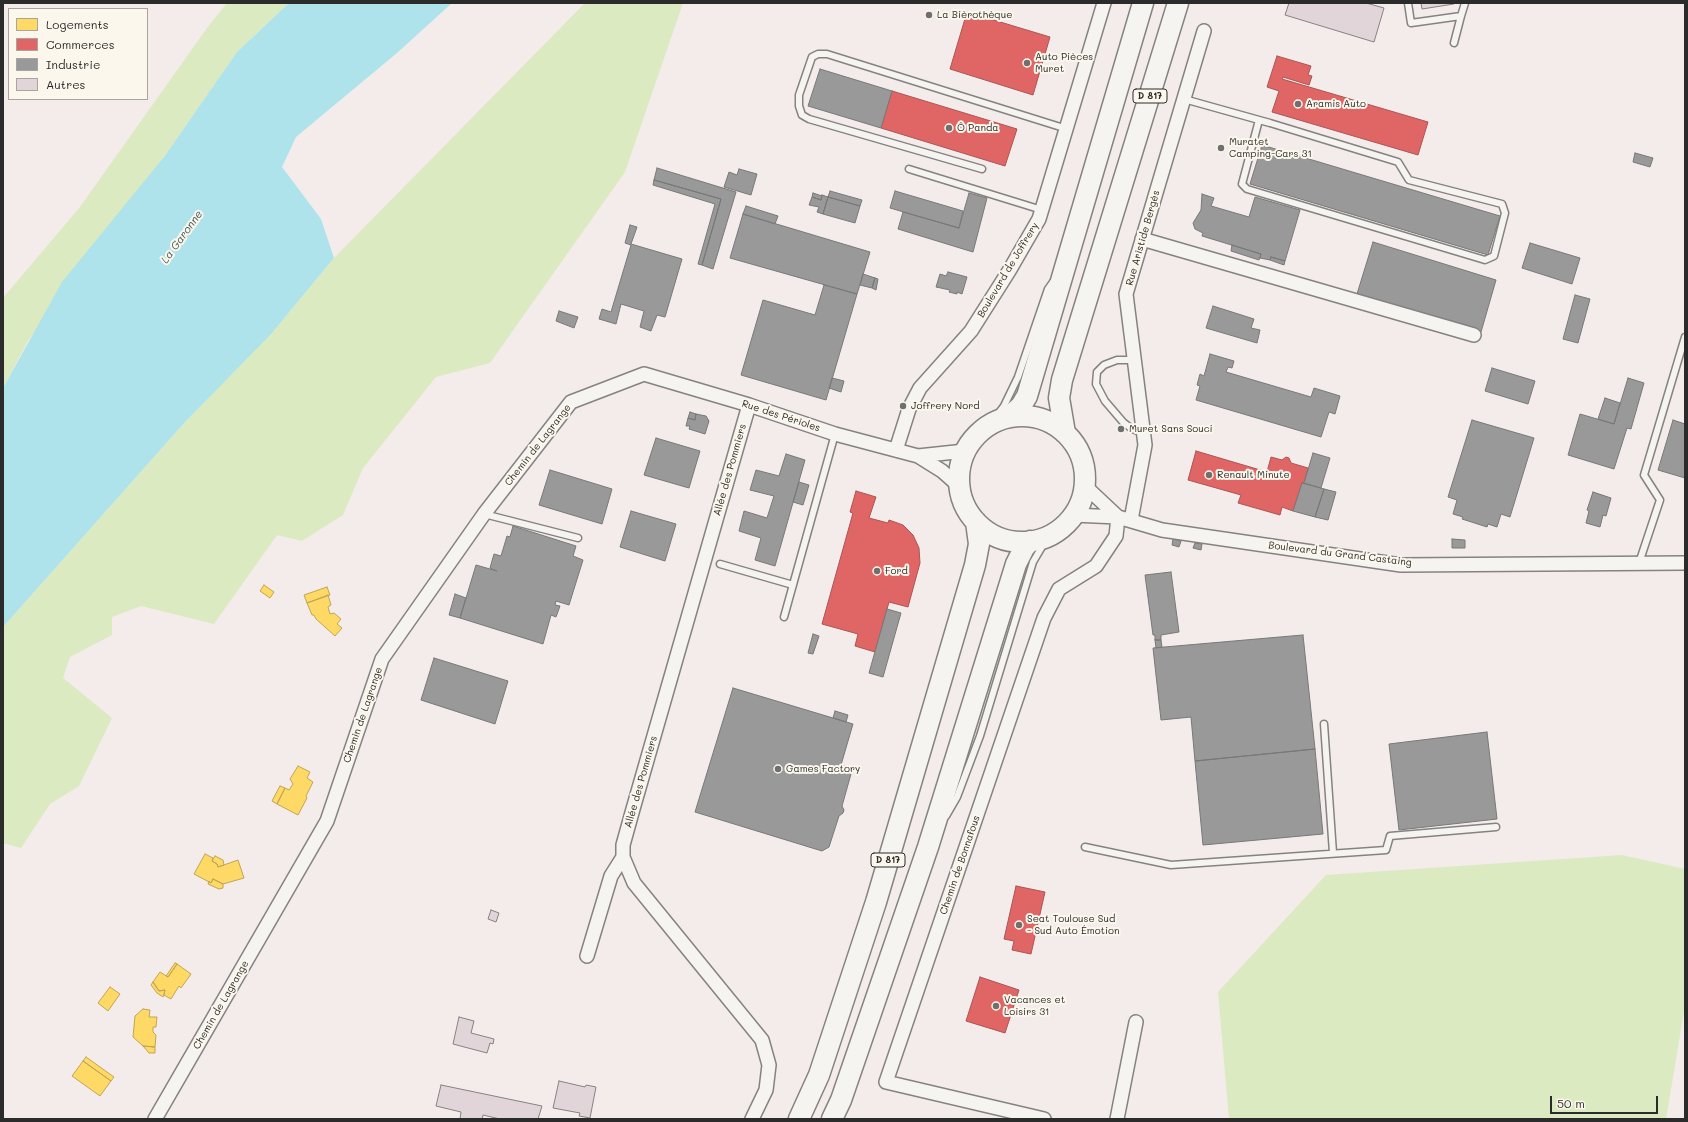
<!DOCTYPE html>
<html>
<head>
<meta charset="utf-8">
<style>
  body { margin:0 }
  #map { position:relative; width:1688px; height:1122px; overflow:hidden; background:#f3ecea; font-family:Mali,sans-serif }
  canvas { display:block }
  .frame { position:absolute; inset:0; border:4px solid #2b2b2b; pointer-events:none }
  .legend { position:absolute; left:8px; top:8px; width:140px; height:92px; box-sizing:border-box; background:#fbf7ec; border:1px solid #a8a59f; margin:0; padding:5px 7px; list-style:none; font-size:12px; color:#2b2b2b }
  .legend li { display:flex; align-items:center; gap:8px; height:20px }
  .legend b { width:20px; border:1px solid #a8a59f }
  .scale { position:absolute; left:1550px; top:1096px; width:108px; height:18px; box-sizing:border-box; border:2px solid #2b2b2b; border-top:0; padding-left:5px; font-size:12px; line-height:14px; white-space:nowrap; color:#2b2b2b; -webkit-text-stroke:3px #fbf7ec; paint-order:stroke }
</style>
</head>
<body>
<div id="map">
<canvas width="1688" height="1122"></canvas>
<div class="frame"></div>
<ul class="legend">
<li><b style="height:11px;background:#ffd966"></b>Logements</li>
<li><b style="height:11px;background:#e06666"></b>Commerces</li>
<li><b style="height:11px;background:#999"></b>Industrie</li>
<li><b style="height:11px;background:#e2d5d9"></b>Autres</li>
</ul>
<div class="scale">50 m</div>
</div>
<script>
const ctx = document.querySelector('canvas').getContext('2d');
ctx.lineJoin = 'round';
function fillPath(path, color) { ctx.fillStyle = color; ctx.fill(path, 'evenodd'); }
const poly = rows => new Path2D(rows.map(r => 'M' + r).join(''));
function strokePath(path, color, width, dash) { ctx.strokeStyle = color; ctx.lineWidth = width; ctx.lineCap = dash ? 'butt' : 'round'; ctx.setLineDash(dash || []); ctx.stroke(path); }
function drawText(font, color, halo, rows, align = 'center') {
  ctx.font = font + ' Mali,sans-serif'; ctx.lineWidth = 4; ctx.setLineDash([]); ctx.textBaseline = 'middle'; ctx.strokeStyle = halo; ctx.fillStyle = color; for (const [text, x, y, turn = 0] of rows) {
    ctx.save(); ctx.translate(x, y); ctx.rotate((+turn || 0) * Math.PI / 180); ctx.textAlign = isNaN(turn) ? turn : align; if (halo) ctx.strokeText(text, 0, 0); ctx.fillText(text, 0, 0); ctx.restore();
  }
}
fillPath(poly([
  [227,3,289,3,237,52,164,157,28,341,3,388,3,298,80,207,207,28],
  [585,3,683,3,625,172,490,363,436,377,363,468,343,515,302,541,277,535,214,624,141,606,112,617,112,635,70,657,63,678,112,718,79,786,50,804,21,848,3,843,3,627,185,422,285,317,334,258],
  [1622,855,1685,869,1685,1005,1666,1119,1229,1119,1218,992,1326,875]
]), '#dbeac1');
fillPath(poly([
  [289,3,452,3,397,53,296,137,282,167,321,219,334,258,271,334,185,422,3,627,3,388,62,282,164,157,237,52]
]), '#aee3eb');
const homes = poly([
  [264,585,274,592,270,598,260,591,264,585],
  [327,587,330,595,307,603,304,595,327,587],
  [328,595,331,605,328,607,330,614,334,613,341,619,337,624,342,628,335,636,316,619,314,615,312,615,307,603,328,595],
  [298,766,310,772,307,778,313,782,306,796,307,798,298,815,277,804,285,788,289,790,293,784,290,779,298,766],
  [280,786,285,788,277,804,272,801,280,786],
  [205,854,213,858,212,861,217,864,218,867,238,860,244,878,223,884,213,879,211,883,194,874,205,854],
  [215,856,223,860,224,865,218,867,217,864,212,861,215,856],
  [213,879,223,884,223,888,219,889,208,884,209,881,211,883,213,879],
  [175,963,177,964,168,977,166,976,175,963],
  [177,964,191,974,181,988,179,986,171,999,164,995,165,990,159,991,153,982,160,972,168,977,177,964],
  [153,982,159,991,165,990,163,997,157,993,151,985,153,982],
  [110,987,120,994,108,1011,98,1003,110,987],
  [143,1009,150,1010,149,1017,157,1017,156,1027,153,1027,153,1032,156,1035,155,1047,143,1046,133,1037,135,1016,143,1009],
  [143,1046,155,1047,155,1053,149,1053,143,1046],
  [86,1057,114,1077,111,1081,83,1061,86,1057],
  [83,1061,111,1081,100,1096,72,1076,83,1061]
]);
fillPath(homes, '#ffd966');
strokePath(homes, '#bfa554', 1);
const shops = poly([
  [967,12,1050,37,1033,95,950,69,967,12],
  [1277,56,1311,66,1308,75,1312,76,1309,85,1283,77,1282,79,1428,122,1418,155,1272,112,1279,91,1267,87,1277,56],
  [892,91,1017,129,1005,166,881,128,892,91],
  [1196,451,1267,472,1271,457,1282,460,1286,457,1289,458,1291,463,1308,468,1304,483,1302,483,1293,511,1282,507,1280,515,1238,503,1241,495,1188,480,1196,451],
  [856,491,876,497,869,518,888,523,889,520,903,525,913,535,919,548,920,563,908,607,889,602,875,652,855,646,858,634,822,624,853,513,850,512,856,491],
  [1016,886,1045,892,1031,954,1012,950,1014,941,1004,939,1016,886],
  [980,977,1019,990,1005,1033,966,1021,980,977]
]);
fillPath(shops, '#e06666');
strokePath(shops, '#aa5454', 1);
const industry = poly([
  [820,69,892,91,881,128,808,106,820,69],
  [1262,145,1500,216,1488,255,1250,184,1262,145],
  [1635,153,1653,158,1650,167,1633,162,1635,153],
  [657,168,736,192,713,269,702,265,721,199,654,180,657,168],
  [739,169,757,174,751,195,724,187,729,172,737,175,739,169],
  [654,180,721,199,702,265,698,264,715,204,653,185,654,180],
  [830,191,862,200,860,206,828,197,830,191],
  [895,191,963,211,959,228,890,208,895,191],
  [813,193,822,196,821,200,812,197,813,193],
  [969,193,987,198,973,252,898,229,903,212,959,228,969,193],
  [1202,194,1214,198,1211,206,1249,217,1255,197,1300,210,1285,261,1271,257,1270,260,1260,258,1261,254,1202,236,1203,233,1195,229,1193,223,1201,210,1202,194],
  [822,195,828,197,823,214,817,212,819,207,809,205,812,197,821,200,822,195],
  [828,197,860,206,855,223,823,214,828,197],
  [746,206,778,216,775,224,743,214,746,206],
  [743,214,870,252,857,294,730,258,743,214],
  [630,225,637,227,631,244,682,259,665,317,657,315,651,331,640,327,644,311,621,304,616,324,599,319,602,309,611,312,631,245,625,243,630,225],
  [1373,242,1496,280,1481,332,1357,294,1373,242],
  [1530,243,1580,258,1572,284,1522,268,1530,243],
  [1232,245,1261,254,1259,260,1231,251,1232,245],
  [1271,257,1285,261,1284,265,1270,260,1271,257],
  [948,272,967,277,962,294,957,292,957,294,949,292,950,290,936,287,940,274,946,276,948,272],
  [863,274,875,278,872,288,860,285,863,274],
  [875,278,878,279,876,290,872,288,875,278],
  [824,285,857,294,826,400,741,375,763,300,815,315,824,285],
  [1575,295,1590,299,1578,343,1563,339,1575,295],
  [1213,306,1254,319,1251,328,1260,330,1257,343,1206,328,1213,306],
  [559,311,578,317,574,328,556,321,559,311],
  [1210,354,1234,361,1232,368,1228,367,1226,372,1311,397,1314,388,1340,396,1335,414,1329,412,1321,437,1196,400,1200,386,1197,385,1200,374,1204,376,1210,354],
  [1492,368,1535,381,1528,404,1485,391,1492,368],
  [832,378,844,381,841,392,829,388,832,378],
  [1628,378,1644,383,1631,429,1627,428,1614,469,1568,455,1580,414,1614,424,1628,378],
  [1605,398,1620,403,1614,424,1598,419,1605,398],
  [690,412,696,414,695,420,688,418,690,412],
  [696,414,706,416,709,421,705,434,689,429,690,426,686,426,688,418,695,420,696,414],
  [1472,420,1534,438,1510,517,1501,514,1497,527,1488,524,1487,527,1462,519,1463,517,1453,514,1457,500,1448,497,1472,420],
  [1673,420,1685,424,1685,478,1658,470,1673,420],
  [656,438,700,451,689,488,644,475,656,438],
  [1313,453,1330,458,1321,488,1304,483,1313,453],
  [786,454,805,460,775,566,755,560,761,538,739,531,744,511,767,518,774,496,750,490,756,470,779,476,786,454],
  [550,470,612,489,602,524,539,505,550,470],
  [799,482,809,485,803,505,793,502,799,482],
  [1302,483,1324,489,1315,517,1293,511,1302,483],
  [1324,489,1336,492,1328,520,1315,517,1324,489],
  [1593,492,1611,498,1606,516,1603,515,1600,527,1586,523,1589,511,1587,510,1593,492],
  [631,511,676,524,665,561,620,547,631,511],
  [513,526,576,546,573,556,583,560,569,605,556,601,555,605,560,606,556,617,551,615,543,644,460,618,476,565,497,571,490,568,494,554,501,556,507,536,510,537,513,526],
  [1173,539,1181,541,1179,547,1172,545,1173,539],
  [1452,539,1465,540,1465,548,1452,548,1452,539],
  [1195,543,1202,544,1201,550,1193,548,1195,543],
  [1171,572,1179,632,1161,635,1161,640,1155,640,1155,635,1153,635,1145,575,1171,572],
  [455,594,466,598,460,618,449,615,455,594],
  [887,609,901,613,883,677,869,673,887,609],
  [813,634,819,636,813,654,808,653,813,634],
  [1303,635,1315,749,1195,761,1191,717,1161,720,1153,648,1303,635],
  [1155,640,1161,640,1162,647,1156,648,1155,640],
  [434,658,508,681,495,724,421,700,434,658],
  [733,688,853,724,841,765,848,767,851,774,842,806,844,810,843,813,839,816,829,847,822,851,695,812,733,688],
  [835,711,848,715,846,722,833,718,835,711],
  [1487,732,1497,819,1399,830,1389,744,1487,732],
  [1315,749,1323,834,1203,845,1195,761,1315,749]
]);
fillPath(industry, '#999');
strokePath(industry, '#787878', 1);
const building = poly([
  [1289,3,1366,3,1384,8,1374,42,1285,15,1289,3],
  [1421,3,1454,3,1454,4,1422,9,1421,3],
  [491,910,499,913,496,922,488,919,491,910],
  [459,1017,474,1021,471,1033,494,1039,493,1044,490,1043,487,1053,453,1044,459,1017],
  [559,1081,585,1087,586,1085,596,1087,590,1118,579,1116,580,1113,553,1108,559,1081],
  [441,1085,542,1106,538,1119,500,1119,483,1115,482,1119,460,1119,461,1112,436,1106,441,1085]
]);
fillPath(building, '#e2d5d9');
strokePath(building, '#858281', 1);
const service = poly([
  [1408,3,1411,23,1461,16,1465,3],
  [1454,43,1461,16],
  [1184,99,1259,120,1270,123,1398,162,1409,180,1502,204,1505,213,1494,256,1485,260,1247,189,1242,184,1259,120],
  [909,169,1042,210],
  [982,169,809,119,802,115,799,106,799,95,812,57,818,54,827,54,1067,129],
  [1134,360,1117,360,1104,365,1097,372,1096,384,1105,401,1123,422,1132,429,1144,433],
  [991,423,1004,406,1018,377,1048,289,1053,282],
  [484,514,578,538],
  [1639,563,1660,500,1644,475,1685,337],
  [720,564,793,585],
  [784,617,835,434],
  [1324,724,1333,853],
  [946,816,957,797,980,736,1033,562,1043,545,1053,533],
  [1085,847,1171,865,1386,850,1390,836,1496,827]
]);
const minor = poly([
  [1142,239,1474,335],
  [749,405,633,809,623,845,623,857,634,883,762,1040,769,1065,766,1090,752,1119],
  [896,450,909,409,920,388,971,331,1009,271,1039,219,1104,3],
  [918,456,965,451],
  [1085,486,1118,517],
  [1073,515,1118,517,1162,530,1401,565,1685,563],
  [1131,520,1145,445,1126,294,1204,31],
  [587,956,611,876,623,857],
  [155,1119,327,821,382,659,484,514,571,402,644,374,749,405,835,434,918,456,942,471,959,486],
  [1044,1119,886,1082,1044,618,1059,589,1096,566,1116,536,1118,517],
  [1117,1119,1136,1022]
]);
const primary = poly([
  [1010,416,1021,406,1027,396,1143,3],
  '959 479a63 63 0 1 1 126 0a63 63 0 1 1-126 0Z',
  [1065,433,1059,398,1062,380,1178,3],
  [799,1119,819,1075,876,902,975,565,979,544,976,522],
  [832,1119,841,1100,928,847,1016,564,1024,548,1030,541]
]);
strokePath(service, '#858281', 9);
strokePath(minor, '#858281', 16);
strokePath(primary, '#858281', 23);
strokePath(service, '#f6f4f0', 6);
strokePath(minor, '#f6f4f0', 13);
strokePath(primary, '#f6f4f0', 20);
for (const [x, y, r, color] of [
  [929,15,4,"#716f6e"],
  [1027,63,4,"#716f6e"],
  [1298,104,4,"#716f6e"],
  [949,128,4,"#716f6e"],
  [1221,148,4,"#716f6e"],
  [903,406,4,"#716f6e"],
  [1121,429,4,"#716f6e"],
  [1209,475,4,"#716f6e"],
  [877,571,4,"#716f6e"],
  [778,769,4,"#716f6e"],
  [1019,925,4,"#716f6e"],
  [996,1006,4,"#716f6e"]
]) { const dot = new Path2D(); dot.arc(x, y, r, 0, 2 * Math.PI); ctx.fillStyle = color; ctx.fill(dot); strokePath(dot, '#fbf7ec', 1.5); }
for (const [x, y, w] of [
  [1150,96,34],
  [888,860,34]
]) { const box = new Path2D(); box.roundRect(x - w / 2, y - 7, w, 14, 3); ctx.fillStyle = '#fbf7ec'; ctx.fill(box); strokePath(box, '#2b2b2b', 1); }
drawText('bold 9px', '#2b2b2b', null, [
  ["D 817",1150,96],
  ["D 817",888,860]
]);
drawText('10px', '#2b2b2b', '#fbf7ec', [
  ["La Bièrothèque",937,15],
  ["Auto Pièces",1035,57],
  ["Muret",1035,69],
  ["Aramis Auto",1306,104],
  ["Ô Panda",957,128],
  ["Muratet",1229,142],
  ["Camping-Cars 31",1229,154],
  ["Joffrery Nord",911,406],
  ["Muret Sans Souci",1129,429],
  ["Renault Minute",1217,475],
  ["Ford",885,571],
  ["Games Factory",786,769],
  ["Seat Toulouse Sud",1027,919],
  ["- Sud Auto Émotion",1027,931],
  ["Vacances et",1004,1000],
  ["Loisirs 31",1004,1012]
], 'left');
drawText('10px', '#2b2b2b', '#fbf7ec', [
  ["Rue Aristide Bergès",1143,238,-74],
  ["Boulevard de Joffrery",1008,270,-59],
  ["Rue des Périoles",781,416,18],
  ["Chemin de Lagrange",538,445,-52],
  ["Allée des Pommiers",730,470,-74],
  ["Boulevard du Grand Castaing",1340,554,7],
  ["Chemin de Lagrange",363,715,-71],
  ["Allée des Pommiers",641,782,-74],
  ["Chemin de Bonnafous",960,865,-71],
  ["Chemin de Lagrange",221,1005,-60]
]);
drawText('italic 11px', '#44585b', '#fbf7ec', [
  ["La Garonne",182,237,-54]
]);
</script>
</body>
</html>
